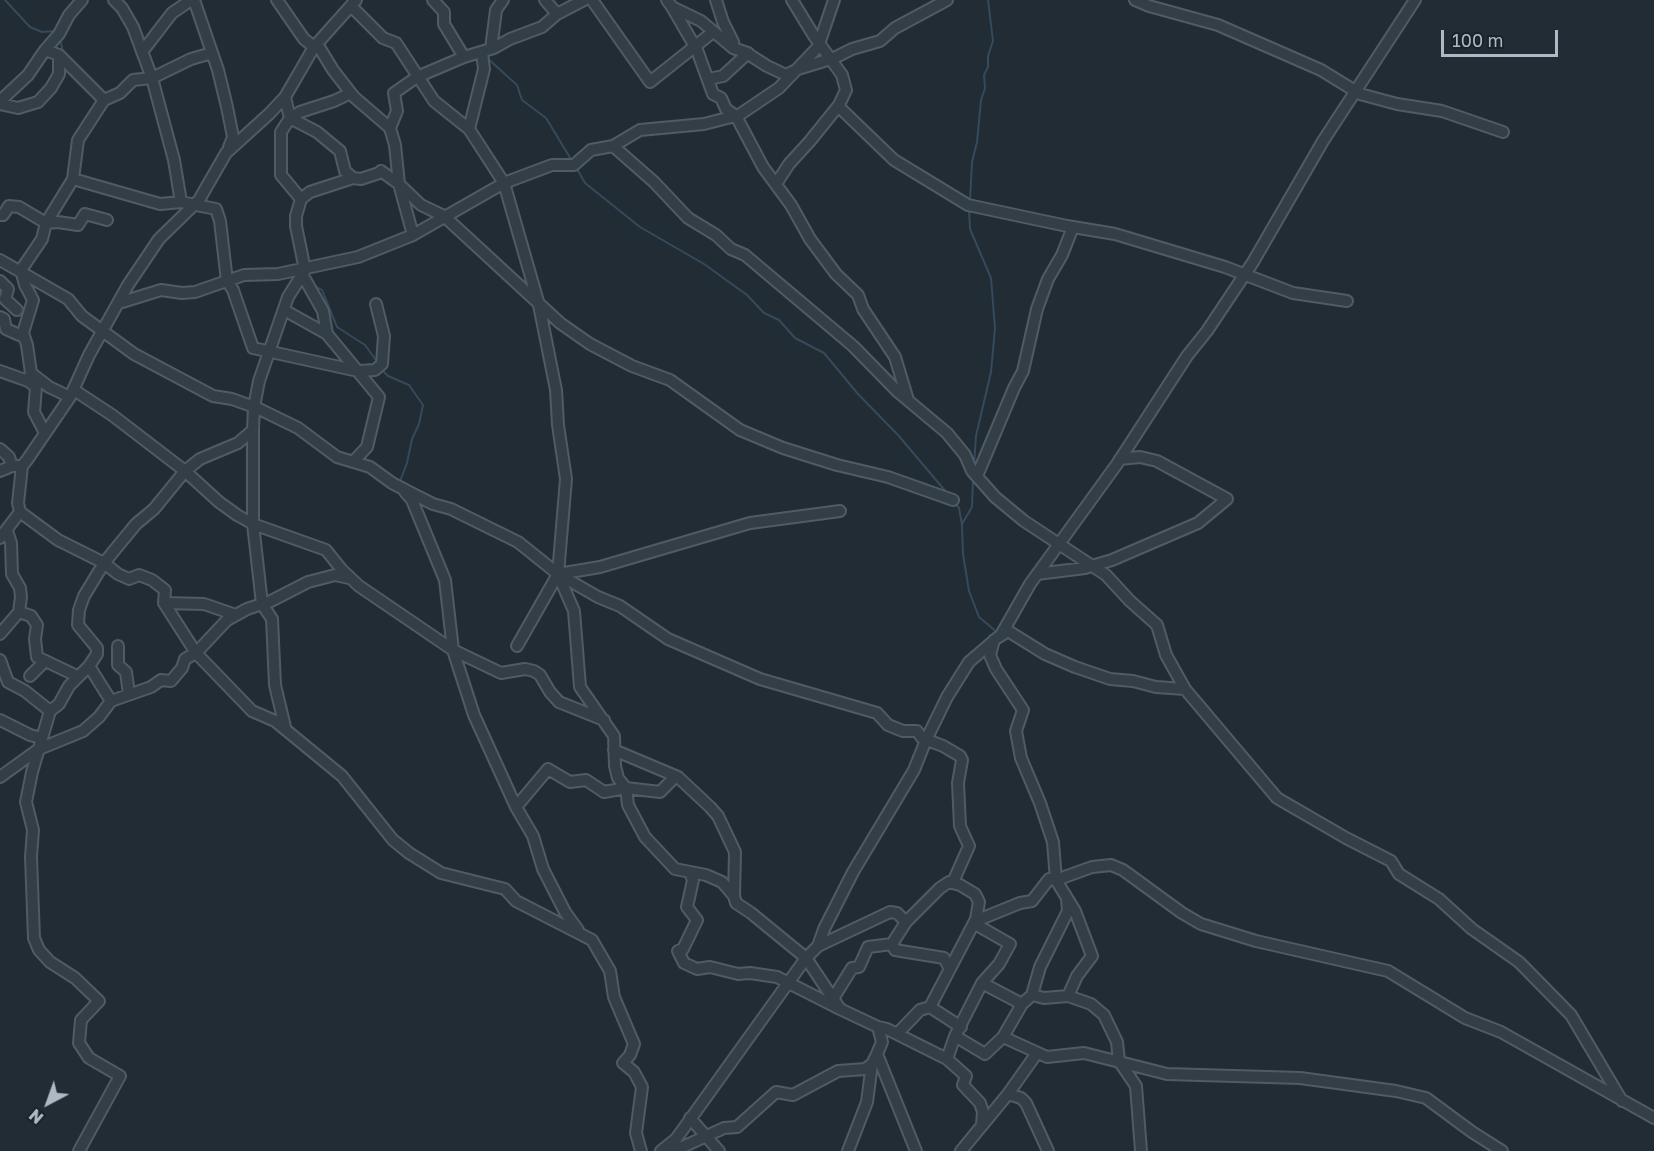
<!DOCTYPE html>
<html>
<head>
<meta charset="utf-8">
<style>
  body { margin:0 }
  #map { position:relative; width:1654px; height:1151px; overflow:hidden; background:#212c35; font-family:"Golos Text",sans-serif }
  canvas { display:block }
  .north { position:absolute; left:18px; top:1073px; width:60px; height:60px; -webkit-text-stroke:4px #1a222a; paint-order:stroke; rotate:221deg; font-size:16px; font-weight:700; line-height:24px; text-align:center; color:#aeb9c3 }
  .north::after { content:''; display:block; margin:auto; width:21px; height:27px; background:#aeb9c3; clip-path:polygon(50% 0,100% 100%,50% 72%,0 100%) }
  .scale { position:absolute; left:1441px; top:30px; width:117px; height:27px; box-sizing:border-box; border:3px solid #aeb9c3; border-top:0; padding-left:8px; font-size:18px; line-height:21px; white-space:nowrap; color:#aeb9c3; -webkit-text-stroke:4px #1a222a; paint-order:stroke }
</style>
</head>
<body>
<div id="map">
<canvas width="1654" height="1151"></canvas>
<div class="north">N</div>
<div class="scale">100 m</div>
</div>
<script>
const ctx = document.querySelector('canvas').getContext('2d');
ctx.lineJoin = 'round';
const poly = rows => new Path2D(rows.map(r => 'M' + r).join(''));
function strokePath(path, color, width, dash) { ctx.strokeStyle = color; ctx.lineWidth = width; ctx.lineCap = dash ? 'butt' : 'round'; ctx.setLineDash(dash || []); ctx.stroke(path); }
strokePath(poly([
  [5,0,30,27,42,32,55,31],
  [60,39,63,52],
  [486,57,517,85,522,100,546,118,572,161],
  [577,169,585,183,640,227,704,264,747,295,764,313,779,320,795,338,824,353,858,394,898,435,947,493],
  [970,201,972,162,977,142,981,100,985,88,984,75,988,67,988,56,993,41,988,0],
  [969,209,970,229,991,278,995,328,991,372,976,436,974,464],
  [313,285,322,290,337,327,365,345,378,363],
  [382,370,388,376,409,385,423,405,419,424,412,439,407,463,399,484],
  [954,502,959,508,962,525,963,554,969,591,979,617,998,633],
  [962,524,972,507,973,479]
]), '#354a5c', 2);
const minor = poly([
  [114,0,122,8,133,27,152,78,174,160,181,202],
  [194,0,218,70,227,107,233,137,229,147],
  [277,0,304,39,314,47,319,47,333,70,354,97,390,128,395,145,399,184,413,235],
  [433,0,444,12,444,24,464,57],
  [545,0,557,14],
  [592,0,650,82,713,32],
  [667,0,672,7,701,21,733,48,745,52,767,66,786,75,798,69,834,58,852,49,880,41,895,28,947,0],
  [716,0,723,22,733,42,733,48],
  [1135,0,1149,6,1218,25,1321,70,1360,94,1397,104,1442,111,1503,132],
  [351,6,383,38,396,43,434,101,469,129,504,183,539,305,556,390,558,425,566,479,558,574,574,611,580,687,614,736,615,766,618,778,626,788,628,805,645,837,675,869,706,875,722,882,734,896,736,903,751,913,806,958,840,1009,878,1027,882,1042,877,1054,916,1151],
  [672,7,697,50,713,94,721,98,726,109,736,116,763,167,791,205,810,239,836,274,858,295,863,309,895,357,908,400],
  [491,49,496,10,503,0],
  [45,50,59,34,69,15,82,0],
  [142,52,172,13,191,0],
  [709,79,723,76,748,53],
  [351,93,334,101,300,112,290,118,281,132,281,175,301,199,310,192,353,178],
  [285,97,290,118,317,132,340,151,345,171,353,178,361,179,379,173,381,171,399,184,421,205,444,216,560,323,590,344,632,366,670,380,740,430,783,448,837,465,888,477,953,500],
  [0,101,28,75,45,50,59,55,104,100],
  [0,104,18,108,38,102,51,88,59,74,59,55],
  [838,106,894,160,968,205,1067,226,1115,234,1225,267,1293,293,1347,301],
  [390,128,397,111,394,93,417,77,464,57,494,48,510,39,542,27,557,14,584,0],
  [469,129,484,69,482,53],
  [613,146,654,182,688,218,716,235,731,249,745,255,853,346,898,392,947,433,965,455,972,471,995,497,1024,521,1106,575,1130,601,1157,625,1166,655,1185,689,1277,798,1346,838,1391,861,1399,874,1439,899,1472,929,1519,962,1571,1015,1622,1101],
  [73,179,160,204,181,202,216,209,220,221,227,281,233,290,253,348,358,371,375,370,382,364,384,336,376,304],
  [776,184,789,164,810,141,839,105,846,90,842,75,814,36,792,0],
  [0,215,3,215,9,206,19,207,46,223,58,222,78,225,85,214,107,220],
  [0,260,68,299,82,316,134,354,213,396,232,399,257,408,298,428,337,457,370,467,392,483,415,495,433,504,451,509,518,542,558,574,598,597,620,606,668,639,760,679,877,713,888,725,903,731,917,731,922,738,943,746,960,756,962,760,958,783,960,826,969,846,953,882],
  [302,274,323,311,327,334,379,397,367,447,353,462],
  [0,281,8,289,5,299,17,310],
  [119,303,161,290,182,293,195,292,244,275,278,274,358,257,413,235,504,183,552,165,574,165,591,150,613,146,640,130,704,124,739,115,779,88,818,47,834,0],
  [284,310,327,334],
  [0,317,4,319,6,329,24,337],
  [0,371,28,381],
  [31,373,49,387,70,397],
  [74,390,112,415,185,471,219,502,237,515,253,524,326,550,342,570,359,586,453,650,501,673,525,669,534,671,540,675,550,692,559,702,604,720],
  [253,430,253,524,262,604,272,619,275,685,285,727],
  [45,433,34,412,36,387,28,381,31,373,27,345,23,333,33,300,25,285,21,270,42,239,46,223,73,179,78,140,104,100,120,93,133,80,152,78,191,59,212,53],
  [0,449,9,457,12,466],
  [0,471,12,466,22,466,27,460,70,397,89,355,128,285,159,239,199,200,226,153,269,114,285,97,314,47,356,0],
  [977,476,1014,388,1023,371,1037,309,1048,279,1062,255,1073,227],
  [405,492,412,500,445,580,453,650,474,715,516,807,533,836,543,869,565,912,578,930],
  [20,512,58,540,104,563,118,574,129,579,139,575,152,580,165,590,164,603,196,653,252,711,275,721,342,776,393,840,409,853,441,873,505,889,516,901,592,940,610,971,614,997,634,1044,630,1055,623,1063,634,1072,642,1087,636,1133,641,1151],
  [0,538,20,512,18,503,22,466],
  [1037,574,1085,568,1112,560,1198,523,1227,499,1157,461,1140,457,1120,459],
  [164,603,204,604,236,615],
  [19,612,31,616,37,625,35,639,37,657,77,676],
  [0,634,19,612,21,597,20,588,12,574,11,543,7,531],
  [1001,635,1030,584,1117,464,1187,356,1207,331,1253,262,1323,141,1415,0],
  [994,640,990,655,996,669,1023,710,1016,731,1021,758,1040,803,1053,842,1056,880,1075,911,1092,956,1077,976,1068,996],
  [118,646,118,665,126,672,129,694],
  [517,646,558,574,600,567,750,523,840,511],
  [0,660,8,682,25,691,50,711],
  [89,666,111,701],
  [30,676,45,661],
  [0,720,30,735,41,738],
  [614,750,678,777,710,807,718,816,735,852,734,896],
  [0,777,39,749,83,731,99,717,111,701,151,687,161,680,171,681,182,668,185,659,196,653,227,620,247,609,271,601,308,582,335,575,349,578],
  [516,807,548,769,570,782,586,780,604,792,626,788,660,792,676,776],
  [690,873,693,880,687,907,697,920,683,949,678,951,684,963,697,969,710,967,738,974,750,973,777,977,840,1009],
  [892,944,895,950,944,958,950,969],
  [818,946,890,912,897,913,906,922],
  [982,983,1022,1004],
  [1032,995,1044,998,1068,996,1091,1004,1104,1015,1117,1042,1119,1061,1136,1086,1141,1151],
  [834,997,852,968,859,967,868,947,892,944,906,922,940,888,949,882,960,885,975,894,979,902,976,919],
  [930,1007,961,1027],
  [878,1027,887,1029,947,1059,966,1076,963,1085,980,1103,983,1112,982,1124],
  [897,1034,920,1010,930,1007,976,919,983,918,1020,903,1032,901,1049,879,1056,880,1092,867,1111,865,1123,870,1182,913,1201,924,1256,941,1388,971,1465,1018,1501,1032,1654,1118],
  [955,1036,985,1054,1003,1037,1022,1004,1032,995,1040,967,1068,911,1067,899],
  [1003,1037,1047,1057,1084,1053,1167,1074,1300,1078,1396,1091,1426,1098,1472,1132,1502,1151],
  [947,1059,955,1036,982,983,999,964,1010,944,975,924],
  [1008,1094,1021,1098,1026,1103,1048,1151],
  [690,1118,719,1151],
  [79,1151,120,1076,89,1058,79,1043,81,1020,99,1001,75,978,50,962,39,950,34,938,31,857,33,830,26,802,32,772,50,711,59,704,69,686,89,666,97,654,97,648,78,625,79,610,84,596,104,563,136,524,154,509,185,471,200,459,238,443,253,430,254,407,259,381,288,297,305,270,296,226,296,216,301,199],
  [661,1151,676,1139,806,958,818,946,824,929,853,872,914,770,926,740,947,697,969,662,997,638,1008,631,1045,654,1075,667,1110,679,1133,681,1156,687,1185,689],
  [666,1151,678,1149,724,1128,737,1127,776,1092,793,1095,838,1071,865,1069,872,1064,877,1054],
  [848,1151,867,1102,872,1064],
  [961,1151,1008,1094,1037,1053]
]);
strokePath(minor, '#515b64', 14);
strokePath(minor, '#343e46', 10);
</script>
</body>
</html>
